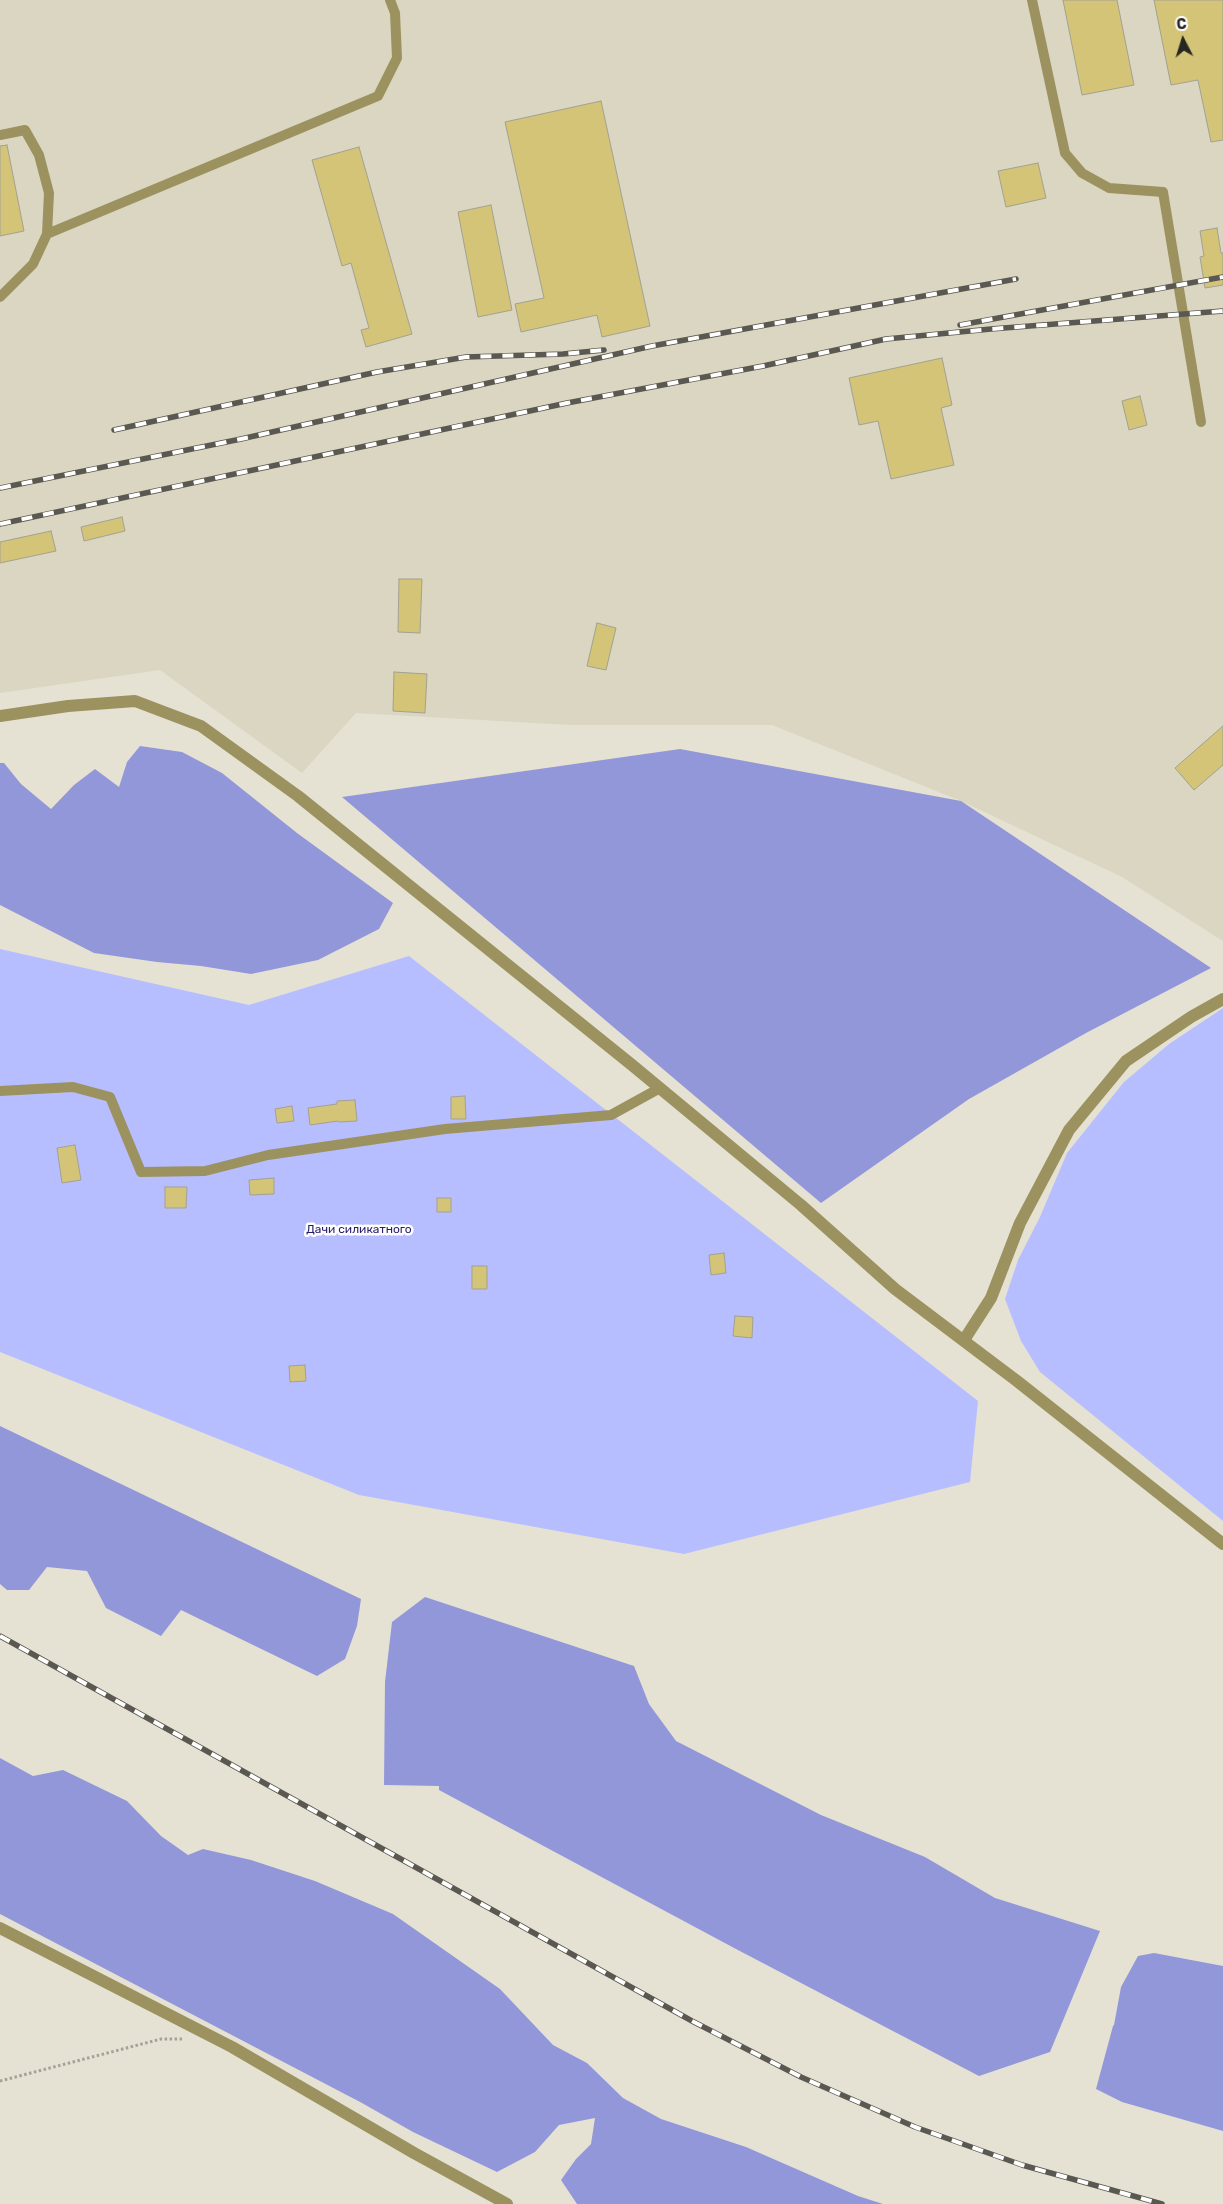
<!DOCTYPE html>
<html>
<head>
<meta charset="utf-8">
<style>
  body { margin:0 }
  #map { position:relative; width:1223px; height:2204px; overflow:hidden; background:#e5e2d3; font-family:Rubik,sans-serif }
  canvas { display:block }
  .north { position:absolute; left:1158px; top:15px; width:50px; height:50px; -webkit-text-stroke:4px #fff; paint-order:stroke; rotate:355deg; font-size:14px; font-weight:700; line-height:20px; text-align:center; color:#272620 }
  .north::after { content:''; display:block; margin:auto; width:18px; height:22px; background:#272620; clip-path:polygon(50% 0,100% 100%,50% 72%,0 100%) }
</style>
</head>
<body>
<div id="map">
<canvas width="1223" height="2204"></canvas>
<div class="north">С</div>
</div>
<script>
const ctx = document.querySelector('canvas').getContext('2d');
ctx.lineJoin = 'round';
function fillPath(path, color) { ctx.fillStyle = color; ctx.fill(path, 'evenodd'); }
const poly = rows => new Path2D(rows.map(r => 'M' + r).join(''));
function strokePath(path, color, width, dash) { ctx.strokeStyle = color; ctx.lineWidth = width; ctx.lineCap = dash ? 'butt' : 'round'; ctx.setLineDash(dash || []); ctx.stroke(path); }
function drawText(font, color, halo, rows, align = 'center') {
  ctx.font = font + ' Rubik,sans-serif'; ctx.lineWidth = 5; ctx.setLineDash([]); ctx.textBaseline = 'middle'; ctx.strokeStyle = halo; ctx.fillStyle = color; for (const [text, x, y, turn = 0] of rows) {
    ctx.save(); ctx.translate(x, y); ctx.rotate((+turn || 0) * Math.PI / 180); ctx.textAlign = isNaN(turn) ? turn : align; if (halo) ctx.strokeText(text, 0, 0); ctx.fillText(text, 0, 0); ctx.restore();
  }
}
fillPath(poly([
  [0,0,1223,0,1223,941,1122,877,961,801,772,725,571,725,356,713,302,773,160,670,0,693]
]), '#dad6c1');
fillPath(poly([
  [0,949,249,1005,409,956,978,1401,970,1482,684,1554,359,1495,0,1352],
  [1223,1008,1223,1521,1040,1372,1021,1341,1005,1299,1018,1260,1040,1217,1067,1153,1124,1082,1169,1044]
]), '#b7beff');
fillPath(poly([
  [140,746,182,752,222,773,297,833,393,903,379,929,318,960,251,974,201,966,157,962,94,953,0,905,0,763,4,763,21,784,51,809,74,785,95,769,119,787,127,762],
  [680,749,961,801,1211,968,1086,1033,969,1099,821,1203,342,797],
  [0,1426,361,1599,357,1626,345,1659,317,1676,181,1610,161,1636,106,1608,87,1571,47,1567,29,1590,7,1590,0,1584],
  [425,1597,634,1666,649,1704,676,1741,821,1815,925,1857,995,1898,1100,1931,1050,2052,979,2076,736,1949,439,1790,439,1786,384,1785,385,1682,392,1622],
  [0,1758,33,1776,63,1770,127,1801,161,1836,188,1855,203,1849,251,1860,315,1881,393,1914,500,1989,553,2045,587,2063,623,2098,661,2119,746,2147,858,2196,883,2204,577,2204,561,2180,576,2159,591,2144,595,2118,559,2125,535,2152,497,2172,413,2132,362,2103,0,1914],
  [1154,1953,1223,1966,1223,2131,1122,2102,1096,2089,1113,2026,1114,2025,1121,1987,1138,1956]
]), '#9297da');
const building = poly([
  [1063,0,1117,0,1134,85,1082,95,1063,0],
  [1154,0,1223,0,1223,140,1211,142,1198,80,1171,85,1154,0],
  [601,101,650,326,602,337,597,315,521,332,515,304,544,298,505,122,601,101],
  [7,145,24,231,0,236,0,146,7,145],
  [359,147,412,334,366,347,361,330,369,328,351,263,342,266,312,160,359,147],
  [1038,163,1046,198,1006,207,998,171,1038,163],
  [491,205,512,310,478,317,458,212,491,205],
  [1217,228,1221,253,1223,253,1223,285,1205,288,1200,257,1204,256,1200,231,1217,228],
  [942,358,952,405,941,408,954,465,891,479,878,421,859,425,849,378,942,358],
  [1140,396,1147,425,1129,430,1122,401,1140,396],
  [122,517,125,531,84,541,81,527,122,517],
  [51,531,56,551,0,563,0,542,51,531],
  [399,579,422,579,420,633,398,632,399,579],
  [597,623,616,628,606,670,587,666,597,623],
  [394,672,427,674,425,713,393,711,394,672],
  [1223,726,1223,765,1194,790,1175,768,1223,726],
  [465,1096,466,1119,451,1119,451,1097,465,1096],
  [355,1100,357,1121,339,1122,338,1121,310,1125,308,1108,337,1104,337,1101,355,1100],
  [292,1106,294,1121,277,1123,275,1109,292,1106],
  [75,1145,81,1180,62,1183,57,1148,75,1145],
  [274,1178,274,1194,250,1195,249,1180,274,1178],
  [165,1187,187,1187,186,1208,165,1208,165,1187],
  [437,1198,451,1198,451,1212,437,1212,437,1198],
  [724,1253,726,1273,711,1275,709,1255,724,1253],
  [472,1266,487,1266,487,1289,472,1289,472,1266],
  [735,1316,753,1317,752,1338,733,1336,735,1316],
  [305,1365,306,1381,290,1382,289,1366,305,1365]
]);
fillPath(building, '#d3c478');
strokePath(building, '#a3a193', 1);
strokePath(poly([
  [0,2081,161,2039,182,2039]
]), '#a4a196', 3, [2.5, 2.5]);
strokePath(poly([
  [1032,0,1065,153,1082,173,1109,188,1163,192,1201,422],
  [0,135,25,130,39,155,49,193,47,234,33,264,0,297],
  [47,234,378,96,397,58,395,13,390,0],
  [0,1091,73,1087,110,1097,141,1172,205,1171,268,1155,445,1129,611,1115,660,1088]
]), '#9c925f', 10);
strokePath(poly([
  [964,1340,991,1298,1020,1223,1069,1130,1126,1061,1191,1017,1223,999],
  [0,1928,232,2047,414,2153,507,2204]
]), '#9c925f', 12);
strokePath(poly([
  [0,716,68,706,135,701,201,726,298,796,632,1065,801,1205,895,1289,1017,1381,1223,1544]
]), '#9c925f', 12);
const rail = poly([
  [960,325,1223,277],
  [114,430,377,372,466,357,563,354,604,350],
  [0,488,241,439,652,346,1016,279],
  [0,524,567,403,763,366,886,339,991,329,1223,311],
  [0,1636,692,2021,801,2077,915,2127,1022,2165,1162,2204]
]);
strokePath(rail, '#5a5850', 5.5);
strokePath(rail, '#fff', 4, [11]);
drawText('12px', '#251d6a', '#fff', [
  ["Дачи силикатного",359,1230]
]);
</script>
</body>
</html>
